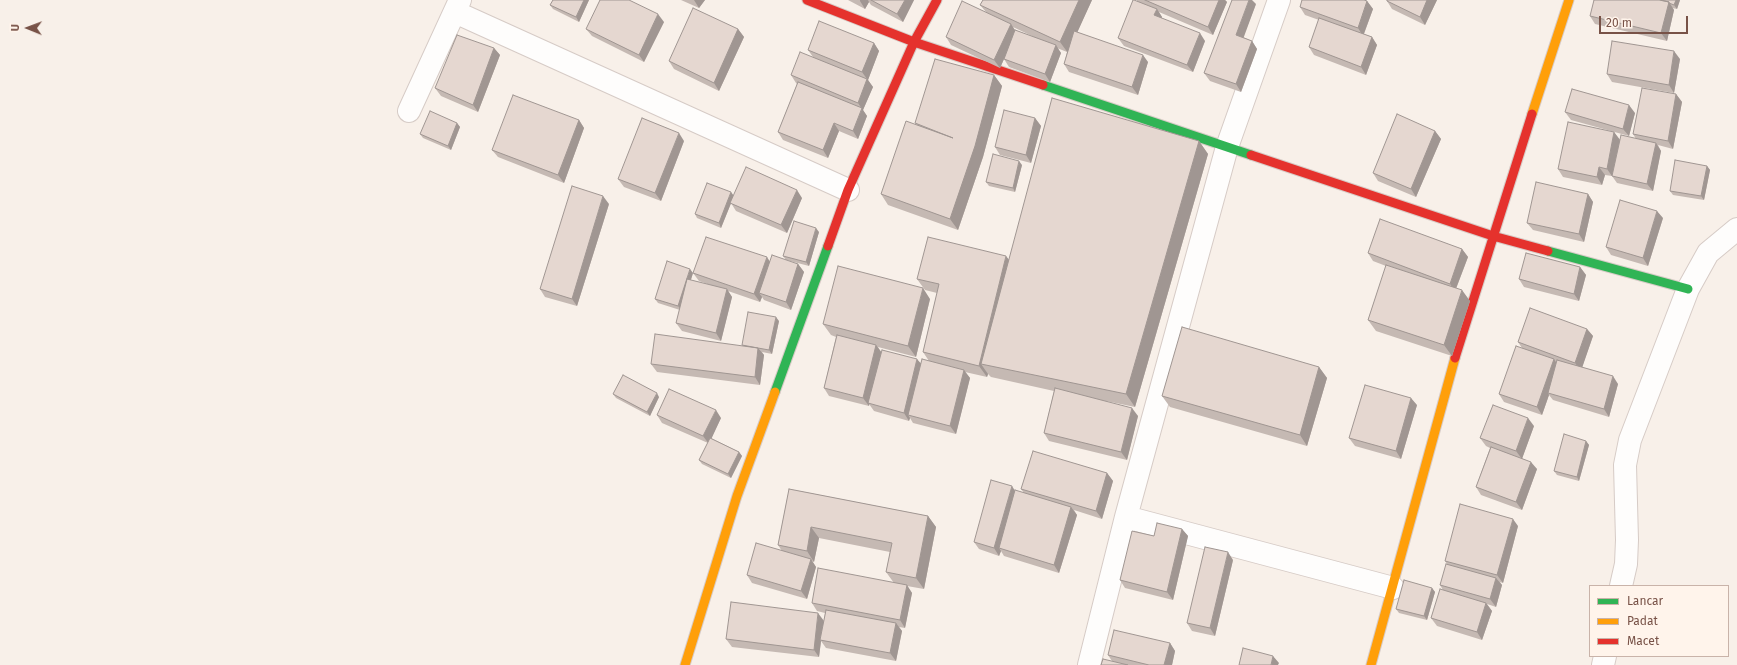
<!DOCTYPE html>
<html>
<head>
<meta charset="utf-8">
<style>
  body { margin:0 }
  #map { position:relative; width:1737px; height:665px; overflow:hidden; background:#f8f0e9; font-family:"Fira Sans",sans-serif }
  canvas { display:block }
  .legend { position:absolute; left:1589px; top:585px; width:140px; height:72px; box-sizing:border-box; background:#fff4eb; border:1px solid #c9b3a9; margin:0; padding:5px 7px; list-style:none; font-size:12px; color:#785247 }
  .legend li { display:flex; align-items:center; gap:8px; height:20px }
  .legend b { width:20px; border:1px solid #c9b3a9 }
  .north { position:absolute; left:8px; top:8px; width:40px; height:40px; -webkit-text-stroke:3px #fff4eb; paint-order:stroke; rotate:271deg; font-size:11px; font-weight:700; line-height:16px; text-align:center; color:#785247 }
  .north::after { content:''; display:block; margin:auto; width:14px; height:18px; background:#785247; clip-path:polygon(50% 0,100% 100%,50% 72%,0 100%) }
  .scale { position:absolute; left:1599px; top:16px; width:89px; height:18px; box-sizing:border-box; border:2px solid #785247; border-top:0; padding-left:5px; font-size:12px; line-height:14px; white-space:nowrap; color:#785247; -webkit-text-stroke:3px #fff4eb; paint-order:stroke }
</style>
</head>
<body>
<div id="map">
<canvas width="1737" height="665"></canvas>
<ul class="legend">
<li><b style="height:5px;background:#30b455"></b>Lancar</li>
<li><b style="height:5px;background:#ff9f0a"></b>Padat</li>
<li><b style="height:5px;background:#e5322d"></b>Macet</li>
</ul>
<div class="north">U</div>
<div class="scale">20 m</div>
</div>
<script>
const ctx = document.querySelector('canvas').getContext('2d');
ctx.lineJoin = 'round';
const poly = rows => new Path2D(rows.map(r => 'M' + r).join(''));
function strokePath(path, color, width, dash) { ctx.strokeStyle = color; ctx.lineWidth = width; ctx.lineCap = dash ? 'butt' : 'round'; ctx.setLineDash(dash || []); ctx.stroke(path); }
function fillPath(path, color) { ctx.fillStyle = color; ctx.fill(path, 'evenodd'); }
const street = poly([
  [455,12,848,190],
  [409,111,460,0],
  [1126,517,1393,588],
  [1621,586,1626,564,1627,540,1625,465,1630,440,1688,289,1708,253,1737,229],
  [1089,665,1126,517,1227,147,1279,0],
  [1603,665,1605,656]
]);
const fast = poly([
  [1043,85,1251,155],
  [1548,251,1688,289],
  [775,392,828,246]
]);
const slow = poly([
  [1532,114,1569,0],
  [685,665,737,496,775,392],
  [1371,665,1455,358]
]);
const jam = poly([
  [807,0,914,42,1043,85],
  [1251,155,1493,236,1548,251],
  [828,246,848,190,914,42,937,0],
  [1455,358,1532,114]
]);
strokePath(street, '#d6cbc6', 24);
strokePath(fast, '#d7cbc6', 11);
strokePath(slow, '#d7cbc6', 11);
strokePath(jam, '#d7cbc6', 11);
strokePath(street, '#fefdfc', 22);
strokePath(fast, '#30b455', 9);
strokePath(slow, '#ff9f0a', 9);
strokePath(jam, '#e5322d', 9);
fillPath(poly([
  [553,0,589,0,579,22,553,9,550,5],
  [681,0,705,0,699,8],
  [848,0,914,0,903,22,871,5,869,2,865,9],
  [983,0,1092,0,1077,32,1148,62,1138,95,1069,72,1064,64,1067,52,1057,48,1061,53,1050,82,1009,67,1004,59,1000,68,951,45,946,37,986,12,980,5],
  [1013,27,1034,37,1015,30],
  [1137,0,1225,0,1227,2,1213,35,1159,12,1162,17,1162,18,1205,41,1193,72,1124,46,1118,38,1137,1],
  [1387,0,1437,0,1425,25,1392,9,1387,1],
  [1680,0,1677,9,1672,8,1674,10,1667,41,1595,24,1590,16],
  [1367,1,1373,9,1364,34,1372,37,1377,45,1366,75,1314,55,1309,47,1319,20,1305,15,1300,7],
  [1256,4,1243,37,1252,41,1257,49,1241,92,1210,81,1204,73],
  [664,22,644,62,592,36,586,29],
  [738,29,744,37,719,91,674,69,669,61],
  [874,43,879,51,868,80,873,87,863,110,867,116,858,139,839,131,828,158,783,140,778,132,797,84,796,83,791,75,813,57,808,50],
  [494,48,500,55,478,112,441,96,435,88],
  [1680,59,1674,93,1612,82,1607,74],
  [994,75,1002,86,983,157,958,230,888,205,881,194,917,125,915,123],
  [1676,94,1682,102,1673,149,1658,145,1661,151,1653,191,1617,183,1612,176,1605,175,1602,185,1563,177,1558,169,1614,132,1620,140,1636,139,1633,134],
  [1565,112,1635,113,1629,136,1571,120],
  [1035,118,1041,126,1031,163,1000,155,995,147],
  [579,120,584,128,564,183,498,157,492,150],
  [457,123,460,127,451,150,423,138,420,134],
  [1435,131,1441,139,1416,197,1378,181,1373,173],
  [684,141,661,201,624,187,618,179],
  [1199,141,1208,154,1135,407,1106,401,1138,416,1127,460,1049,441,1044,433,1054,391,991,377,988,374,987,377,965,372,970,378,956,434,913,423,910,418,909,421,874,411,869,404,869,406,829,396,824,388,836,337,831,335,823,324,930,299,916,357,878,347,881,352,921,363,929,361,923,352,937,293,925,290,917,279,1009,260],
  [1022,165,1015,192,989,186,986,182],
  [1707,166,1710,170,1704,200,1673,195,1670,191],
  [1588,194,1593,202,1584,242,1533,230,1527,223],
  [733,196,802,198,787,233,736,211,731,203,721,228,697,218,695,214],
  [609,204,577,306,545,297,540,289],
  [1663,218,1648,266,1611,255,1606,247],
  [819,232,809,266,786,260,783,256],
  [1462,249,1468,257,1456,289,1470,301,1452,356,1376,331,1368,320,1386,266,1373,261,1368,253],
  [770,261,798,264,804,272,791,310,764,300,762,297,760,302,728,291,732,297,721,341,682,331,676,323,680,310,658,303,655,299,693,273,691,280,713,286,699,281,693,273],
  [1580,267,1586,275,1579,301,1524,287,1519,279],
  [779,321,772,354,762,352,764,355,760,385,657,372,651,364,743,346,742,345],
  [1587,329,1593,336,1582,367,1618,384,1609,417,1553,400,1549,395,1542,415,1504,402,1499,394,1522,348,1518,342],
  [1319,367,1327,378,1307,446,1170,407,1162,396],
  [613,394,659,397,650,416,616,398],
  [1417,405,1401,459,1355,446,1349,438],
  [657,415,721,418,711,438,739,452,742,456,731,478,702,464,699,460,708,443,662,423],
  [1534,426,1522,458,1537,469,1522,510,1481,495,1476,487,1490,448,1486,446,1480,438],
  [1586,441,1589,445,1579,481,1557,475,1554,471],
  [1107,473,1113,481,1102,519,1074,510,1077,515,1059,573,1004,556,1001,551,999,556,979,549,974,542,1015,491,1024,493,1021,489],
  [789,489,928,516,936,527,924,589,907,586,912,593,905,628,899,627,902,631,896,661,826,648,821,641,819,657,732,647,726,639,824,621,825,613,817,611,812,603,894,583,886,572,890,552,819,538,814,562,812,561,816,567,807,599,752,583,747,575,782,551,778,545],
  [1518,526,1503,583,1500,582,1502,585,1496,607,1487,604,1492,611,1482,640,1437,626,1431,618,1443,590,1440,585,1447,564,1445,561],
  [1182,529,1188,536,1173,600,1125,588,1120,580,1154,536],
  [1233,560,1215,636,1192,631,1187,623],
  [1432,588,1435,592,1427,620,1399,613,1396,609],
  [1170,643,1175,651,1172,665,1101,665,1112,661,1108,655]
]), '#c5b9b3');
fillPath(poly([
  [584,0,589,0,579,22,576,17],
  [694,0,705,0,699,8],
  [860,0,868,0,869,2,865,9,860,1],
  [905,0,914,0,903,22,897,14],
  [1079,0,1092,0,1068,53,1060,42],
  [1219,0,1225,0,1227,2,1213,35,1208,27],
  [1249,0,1252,0,1256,4,1242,42,1236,35],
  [1427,0,1437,0,1425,25,1420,17],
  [1676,0,1680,0,1677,9,1674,5],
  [1367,1,1373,9,1363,36,1358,28],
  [1669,2,1674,10,1667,41,1661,33],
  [1157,9,1162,17,1160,23,1154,15],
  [658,14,664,22,644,62,639,55],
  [1011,24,1016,32,1000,68,994,60],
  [738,29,744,37,719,91,714,83],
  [1200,33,1205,41,1193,72,1187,65],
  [1372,37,1377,45,1366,75,1361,67],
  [1252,41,1257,49,1241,92,1236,84],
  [874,43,879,51,868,80,873,87,863,110,867,116,858,139,853,131,862,109,858,103,867,79,862,72],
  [1056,45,1061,53,1050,82,1045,74],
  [494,48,500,55,478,112,473,105],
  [1674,51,1680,59,1674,93,1669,85],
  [1143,55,1148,62,1138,95,1132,87],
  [994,75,1002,86,983,157,958,230,950,219],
  [1676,94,1682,102,1673,149,1668,141],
  [1629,105,1635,113,1629,136,1623,129],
  [1035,118,1041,126,1031,163,1026,155],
  [579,120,584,128,564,183,558,175],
  [457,123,460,127,451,150,448,146],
  [834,123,839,131,828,158,823,150],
  [1435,131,1441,139,1416,197,1411,189],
  [1614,132,1620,140,1612,176,1607,169],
  [679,133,684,141,661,201,655,193],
  [1199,141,1208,154,1135,407,1126,394],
  [1656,143,1661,151,1653,191,1647,184],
  [1019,161,1022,165,1015,192,1013,188],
  [1707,166,1710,170,1704,200,1701,196],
  [1599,167,1605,175,1602,185,1597,177],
  [797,190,802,198,787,233,781,225],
  [731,192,734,196,721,228,719,223],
  [1588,194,1593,202,1584,242,1579,234],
  [603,196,609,204,577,306,572,299],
  [1657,211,1663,218,1648,266,1643,258],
  [816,228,819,232,809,266,806,262],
  [1462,249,1468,257,1455,291,1450,284],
  [1006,256,1014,266,981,364,988,374,987,377,979,366],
  [767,257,772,265,759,293,762,297,760,302,754,294],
  [798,264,804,272,791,310,786,302],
  [1580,267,1586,275,1579,301,1574,294],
  [690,269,693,273,681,310,678,306],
  [923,288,930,299,916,357,908,346],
  [727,289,732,297,721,341,716,333],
  [1462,290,1470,301,1452,356,1444,345],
  [776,317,779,321,772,354,769,350],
  [1587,329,1593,336,1581,371,1575,363],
  [876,345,882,353,869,406,863,398],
  [758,348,764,355,760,385,755,377],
  [917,359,923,366,908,415,910,418,909,421,904,413],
  [1554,359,1559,367,1548,393,1549,395,1542,415,1537,407],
  [1319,367,1327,378,1307,446,1300,435],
  [964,370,970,378,956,434,950,426],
  [1613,376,1618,384,1609,417,1604,409],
  [657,393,659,397,650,416,647,412],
  [1411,398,1417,405,1401,459,1396,451],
  [1132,408,1138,416,1127,460,1121,452],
  [716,410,721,418,709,444,703,436],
  [1528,418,1534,426,1522,459,1516,451],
  [1586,441,1589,445,1579,481,1577,477],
  [739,452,742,456,731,478,728,474],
  [1531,462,1537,469,1522,510,1516,502],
  [1107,473,1113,481,1102,519,1096,511],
  [1012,486,1017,494,999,548,1001,551,999,556,994,548],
  [1071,507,1077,515,1059,573,1054,565],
  [928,516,936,527,924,589,916,578],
  [1513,519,1518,526,1503,583,1497,575],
  [811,527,819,538,814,562,807,551],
  [1182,529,1188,536,1173,600,1167,592],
  [1228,552,1233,560,1215,636,1210,628],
  [811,559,816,567,807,599,801,591],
  [1496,578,1502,585,1496,607,1490,599],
  [907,585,912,593,905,628,900,620],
  [1432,588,1435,592,1427,620,1424,616],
  [1486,603,1492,611,1482,640,1477,632],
  [818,613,824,621,820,640,821,641,819,657,814,650],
  [896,623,902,631,896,661,890,653],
  [1170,643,1175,651,1172,665,1164,665],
  [1273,656,1279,663,1278,665,1271,665]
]), '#a09692');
const building = poly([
  [553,0,584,0,576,17,550,5,553,0],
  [600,0,629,0,658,14,639,55,586,29,600,0],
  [871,0,905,0,897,14,871,0],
  [983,0,1079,0,1060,42,980,5,983,0],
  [1133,0,1134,0,1157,9,1154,15,1200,33,1187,65,1118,38,1133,0],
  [1145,0,1219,0,1208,27,1145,0],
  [1232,0,1249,0,1236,35,1252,41,1236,84,1204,73,1232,0],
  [1302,0,1364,0,1367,1,1358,28,1300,7,1302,0],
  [1387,0,1427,0,1420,17,1387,1,1387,0],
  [1594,0,1659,0,1669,2,1661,33,1590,16,1594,0],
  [1661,0,1676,0,1674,5,1669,3,1669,2,1661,0],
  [962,1,1011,24,994,60,946,37,962,1],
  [693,8,738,29,714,83,669,61,693,8],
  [1319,18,1372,37,1361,67,1309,47,1319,18],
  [819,21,874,43,862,72,808,50,819,21],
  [1015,30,1056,45,1045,74,1004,59,1015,30],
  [1074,31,1143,55,1132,87,1064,64,1074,31],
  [457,35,494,48,473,105,435,88,457,35],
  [1612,41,1674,51,1669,85,1607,74,1612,41],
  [800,52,867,79,858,103,791,75,800,52],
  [935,59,994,75,975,146,950,219,881,194,906,121,953,138,915,123,935,59],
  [798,82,862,108,853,131,834,123,823,150,778,132,798,82],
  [1642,88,1676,94,1668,141,1633,134,1642,88],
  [1572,89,1629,105,1623,129,1565,112,1572,89],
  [513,95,579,120,558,175,492,150,513,95],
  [1052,98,1199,141,1126,394,981,364,1052,98],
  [1004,110,1035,118,1026,155,995,147,1004,110],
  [430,111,457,123,448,146,420,134,430,111],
  [1397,114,1435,131,1411,189,1373,173,1397,114],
  [642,118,679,133,655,193,618,179,642,118],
  [1568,122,1614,132,1607,169,1599,167,1597,177,1558,169,1568,122],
  [1621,135,1656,143,1647,184,1612,176,1621,135],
  [993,154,1019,161,1013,188,986,182,993,154],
  [1675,160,1707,166,1701,196,1670,191,1675,160],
  [746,167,797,190,781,225,730,203,746,167],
  [1536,182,1588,194,1579,234,1527,223,1536,182],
  [707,183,731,192,719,223,695,214,707,183],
  [572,186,603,196,572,299,540,289,572,186],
  [1620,200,1657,211,1643,258,1606,247,1620,200],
  [1380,219,1462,249,1450,284,1368,253,1380,219],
  [794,221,816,228,806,262,783,256,794,221],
  [706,237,767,257,754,294,693,273,706,237],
  [928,237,1006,256,979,366,923,352,939,284,917,279,928,237],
  [1526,253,1580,267,1574,294,1519,279,1526,253],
  [772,255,798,264,786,302,759,293,772,255],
  [667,261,690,269,678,306,655,299,667,261],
  [1386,265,1462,290,1444,345,1368,320,1386,265],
  [838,266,923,288,908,346,823,324,838,266],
  [687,279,727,289,716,333,676,323,687,279],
  [1530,308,1587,329,1575,363,1518,342,1530,308],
  [748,312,776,317,769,350,758,348,742,345,748,312],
  [1182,327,1319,367,1300,435,1162,396,1182,327],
  [655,334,758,348,755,377,651,364,655,334],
  [837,335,876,345,863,398,824,388,837,335],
  [1516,346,1554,359,1537,407,1499,394,1516,346],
  [882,350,917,359,904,413,868,403,882,350],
  [922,359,964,370,950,426,908,415,922,359],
  [1557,360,1613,376,1604,409,1548,393,1557,360],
  [623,375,657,393,647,412,613,394,623,375],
  [1365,385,1411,398,1396,451,1349,438,1365,385],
  [1055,388,1132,408,1121,452,1044,433,1055,388],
  [669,389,716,410,703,436,657,415,669,389],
  [1493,405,1528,418,1516,451,1480,438,1493,405],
  [1564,434,1586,441,1577,477,1554,471,1564,434],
  [710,438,739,452,728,474,699,460,710,438],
  [1491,447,1531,462,1516,502,1476,487,1491,447],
  [1033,451,1107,473,1096,511,1021,489,1033,451],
  [991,480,1012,486,994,548,974,542,991,480],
  [789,489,928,516,916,578,886,572,892,543,811,527,807,551,778,545,789,489],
  [1015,490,1071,507,1054,565,999,548,1015,490],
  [1460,504,1513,519,1497,575,1445,561,1460,504],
  [1157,523,1182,529,1167,592,1120,580,1132,531,1154,536,1157,523],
  [756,543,811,559,801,591,747,575,756,543],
  [1205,547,1228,552,1210,628,1187,623,1205,547],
  [1446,564,1496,578,1490,599,1440,585,1446,564],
  [818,568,907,585,900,620,812,603,818,568],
  [1404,580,1432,588,1424,616,1396,609,1404,580],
  [1440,589,1486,603,1477,632,1431,618,1440,589],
  [731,602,818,613,814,650,726,639,731,602],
  [826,610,896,623,890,653,820,640,826,610],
  [1114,630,1170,643,1164,665,1149,665,1108,655,1114,630],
  [1243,648,1273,656,1271,665,1239,665,1243,648],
  [1103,659,1128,665,1101,665,1103,659]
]);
fillPath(building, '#e5d7d0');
strokePath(building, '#a09692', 1);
</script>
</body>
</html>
